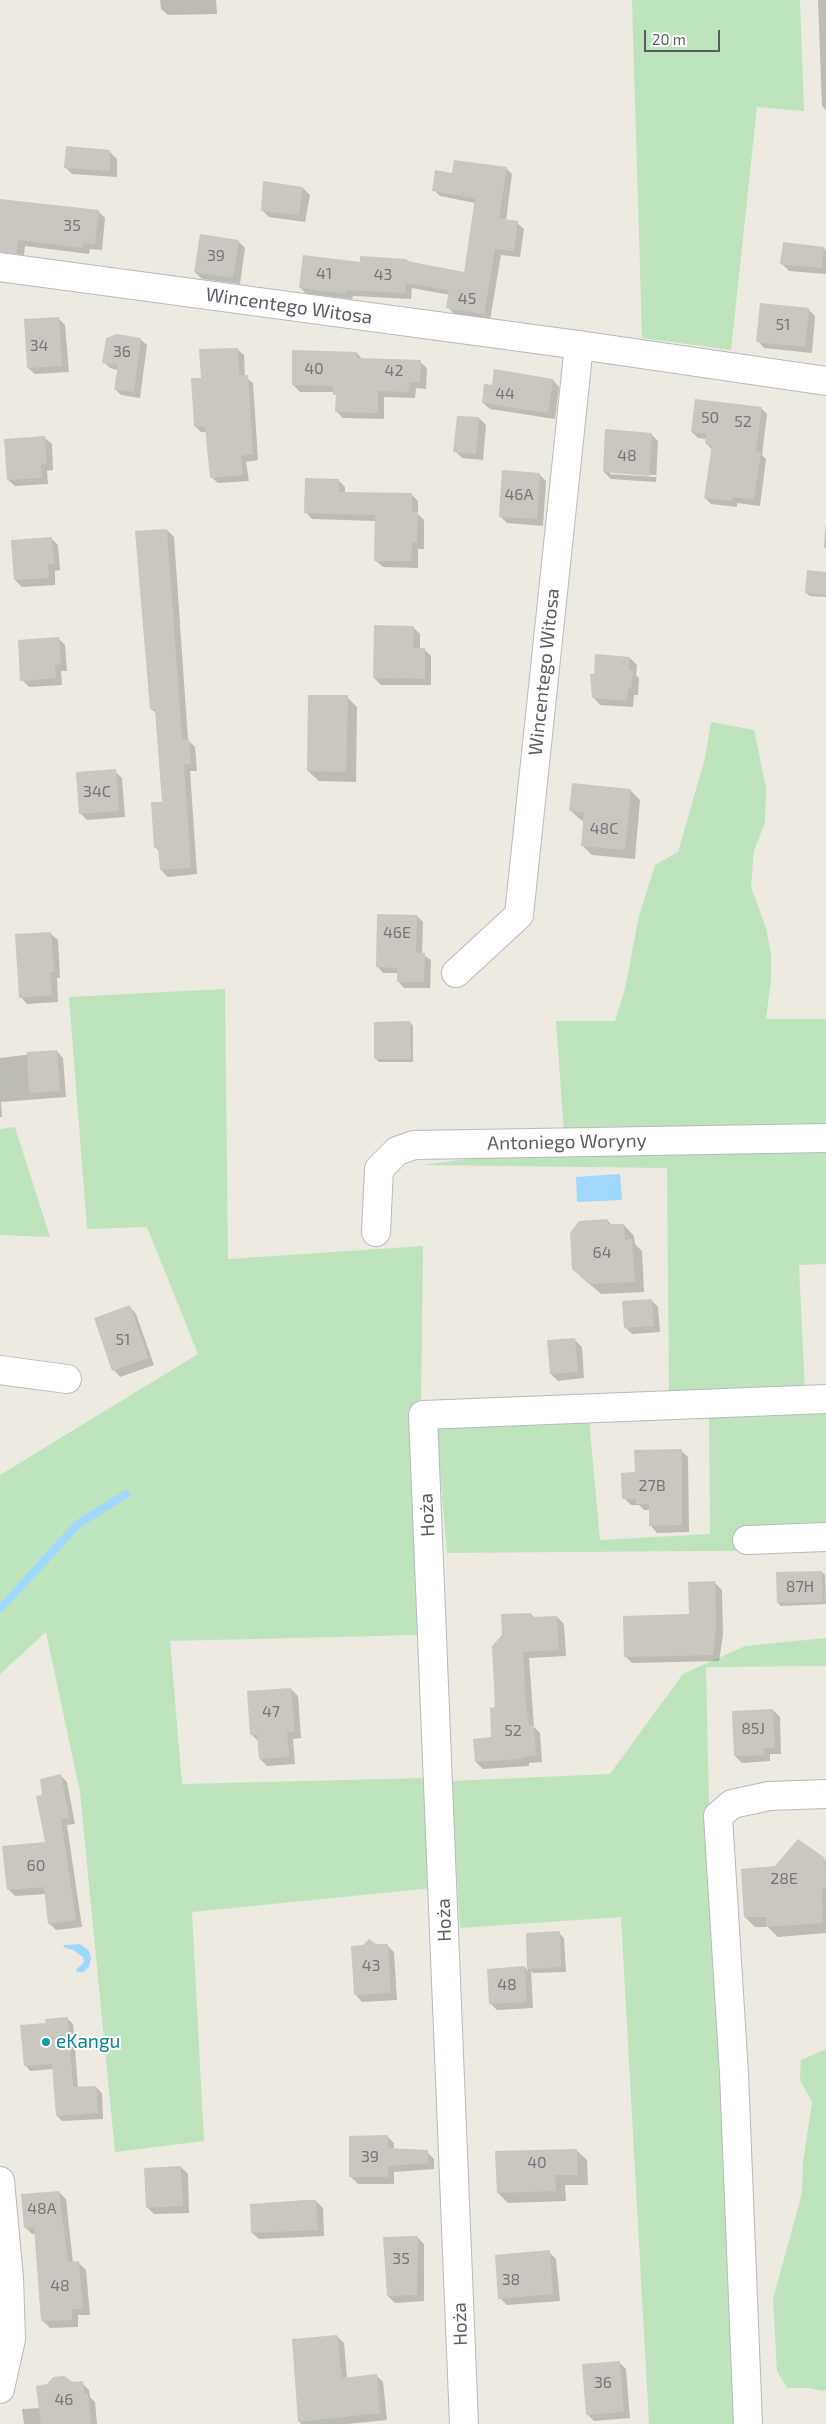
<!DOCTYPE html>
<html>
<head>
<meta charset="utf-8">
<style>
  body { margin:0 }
  #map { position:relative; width:826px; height:2424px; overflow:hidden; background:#eceae1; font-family:"Exo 2",sans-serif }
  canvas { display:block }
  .scale { position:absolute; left:644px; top:30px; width:76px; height:22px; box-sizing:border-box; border:2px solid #5a5d62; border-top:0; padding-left:6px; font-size:15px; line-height:18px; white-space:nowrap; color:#5a5d62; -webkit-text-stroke:4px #fff; paint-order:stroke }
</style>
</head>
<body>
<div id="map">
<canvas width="826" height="2424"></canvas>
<div class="scale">20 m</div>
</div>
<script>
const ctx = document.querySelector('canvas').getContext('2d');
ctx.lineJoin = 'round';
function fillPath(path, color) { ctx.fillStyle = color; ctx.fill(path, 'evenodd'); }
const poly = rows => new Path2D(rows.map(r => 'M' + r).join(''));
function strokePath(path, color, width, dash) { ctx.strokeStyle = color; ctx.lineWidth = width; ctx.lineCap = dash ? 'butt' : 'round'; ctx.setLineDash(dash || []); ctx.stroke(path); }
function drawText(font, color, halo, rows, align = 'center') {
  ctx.font = font + ' "Exo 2",sans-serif'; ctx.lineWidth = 4; ctx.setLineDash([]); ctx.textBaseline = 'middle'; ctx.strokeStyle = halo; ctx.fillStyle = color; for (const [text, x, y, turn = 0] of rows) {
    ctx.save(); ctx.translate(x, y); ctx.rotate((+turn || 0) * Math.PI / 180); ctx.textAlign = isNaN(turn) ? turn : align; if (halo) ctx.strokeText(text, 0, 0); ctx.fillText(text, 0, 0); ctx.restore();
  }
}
fillPath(poly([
  [632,0,800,0,804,111,757,107,731,350,642,338],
  [711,722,754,730,766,788,765,822,754,851,751,887,766,928,771,954,771,979,766,1019,826,1019,826,1264,799,1265,805,1392,669,1395,667,1168,422,1165,565,1146,556,1021,615,1021,625,989,639,916,655,865,678,852,705,758],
  [225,989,228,1259,423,1246,418,1635,170,1641,182,1784,428,1778,433,1888,192,1912,204,2141,115,2152,80,1792,46,1632,0,1674,0,1475,198,1354,147,1227,87,1229,69,997],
  [15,1127,50,1237,0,1235,0,1129],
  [826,1411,826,1550,447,1553,436,1427,589,1420,600,1540,710,1534,709,1415],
  [826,1638,826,1666,706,1667,709,1802,743,2424,649,2424,621,1917,460,1928,451,1781,610,1774,683,1674,745,1646],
  [826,2049,826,2390,823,2391,809,2388,787,2388,777,2371,773,2299,802,2193,803,2162,812,2102,800,2080,801,2060]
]), '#bee4bd');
fillPath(poly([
  [620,1174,622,1200,577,1202,576,1177],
  [80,1944,89,1951,91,1958,89,1967,83,1972,77,1972,76,1970,84,1962,83,1957,73,1950,63,1947,64,1945]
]), '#a0d7fd');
fillPath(poly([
  [160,0,216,0,217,14,168,15,161,9],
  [818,0,826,0,826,110,822,106],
  [110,152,117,159,117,177,72,174,65,167],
  [506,168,512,174,506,221,517,223,524,229,520,257,501,255,490,320,454,314,448,307,450,295,412,288,411,299,353,296,352,299,306,294,300,287,361,264,407,260,410,263,465,273,475,203,440,196,434,190,453,174],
  [264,182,303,188,310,195,305,222,269,217,262,210],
  [0,200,98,211,105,218,102,250,90,249,89,254,25,246,24,255,0,252],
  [238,241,245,248,240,284,202,279,195,272],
  [824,248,826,250,826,274,789,271,782,264],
  [808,309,815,316,812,353,764,348,758,341],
  [58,318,65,325,69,372,35,374,28,368],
  [140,339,147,345,140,398,121,395,115,389,118,370,110,368,104,362],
  [237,349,244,355,245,377,253,383,258,460,246,462,249,481,218,483,211,477,206,432,201,432,195,426,202,379],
  [357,353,363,360,420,362,427,368,426,389,416,388,415,398,384,397,384,419,343,418,336,411,337,397,334,392,300,392,293,385],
  [553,380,559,387,555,419,490,409,483,403,493,386],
  [761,408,767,414,762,455,766,459,760,506,737,503,737,507,711,504,705,498,712,450,706,443,706,439,698,438,692,432],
  [479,418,486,425,483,460,462,458,455,451],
  [651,434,658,441,656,482,611,479,604,472],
  [610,472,656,475,656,477,610,474],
  [45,438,52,444,53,470,47,471,48,484,15,486,8,480],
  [539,474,546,481,543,526,507,523,500,516],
  [338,480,345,487,345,494,411,494,418,501,418,514,424,520,424,549,418,549,418,568,383,567,376,561,376,521,312,519,306,512],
  [826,522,826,549,824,547],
  [167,530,174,537,188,740,195,747,197,771,190,771,197,874,168,877,161,870,159,851,155,847,163,803,157,714,151,709],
  [51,538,58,545,60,570,55,571,55,585,22,587,15,580],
  [826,573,826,597,810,596,806,593],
  [413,627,420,634,420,649,424,649,431,656,431,685,381,685,374,678],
  [58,638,65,645,67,671,61,671,62,685,29,687,22,680],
  [630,658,637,665,636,675,639,678,638,695,634,695,633,707,600,705,594,698,595,675],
  [347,697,357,707,356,782,319,781,308,771],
  [115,771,122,778,125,817,87,820,80,813],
  [630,790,640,800,635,859,592,855,582,845,584,821,581,820,570,810],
  [417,916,423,922,422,954,431,960,430,988,404,988,398,981,398,973,383,973,377,966],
  [51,934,58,940,60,978,57,978,58,1002,27,1004,21,997],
  [410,1022,413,1026,413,1062,379,1062,376,1059],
  [57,1051,63,1058,66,1097,1,1102,2,1117,0,1117,0,1058],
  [608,1221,613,1226,624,1225,634,1236,635,1244,642,1251,644,1292,601,1294,584,1279],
  [651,1300,658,1307,660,1332,632,1334,625,1327],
  [130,1307,136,1314,154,1365,120,1377,114,1370],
  [575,1340,582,1347,584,1378,558,1381,551,1374],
  [681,1451,688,1457,689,1532,657,1533,651,1526,650,1510,644,1510,639,1505,631,1505,624,1498,636,1474],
  [822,1572,825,1575,826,1604,781,1606,778,1603],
  [715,1583,722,1590,723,1635,719,1661,632,1663,625,1656,690,1615],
  [531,1614,535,1618,557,1617,564,1624,566,1656,529,1658,534,1727,540,1733,542,1762,529,1763,529,1766,483,1769,476,1762,475,1740,493,1738,497,1708],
  [291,1689,298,1696,301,1738,293,1739,295,1764,267,1766,260,1759,258,1741,251,1734],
  [773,1710,780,1717,781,1754,770,1754,770,1761,742,1763,735,1756],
  [60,1775,67,1782,75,1824,67,1825,82,1927,56,1930,49,1923,46,1894,15,1896,8,1889,47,1843,44,1795],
  [815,1851,826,1861,826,1933,778,1937,768,1927,755,1927,745,1917,776,1868],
  [559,1933,564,1938,566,1972,533,1973,531,1971,533,2008,497,2010,490,2003,525,1967,528,1971,527,1934],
  [387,1945,394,1952,397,2000,362,2002,356,1995,352,1947],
  [67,2018,73,2024,78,2088,96,2087,102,2093,103,2119,62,2121,57,2116,53,2069,30,2071,25,2065,47,2024],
  [387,2136,394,2143,394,2150,427,2152,434,2159,434,2169,394,2172,394,2184,358,2184,351,2177],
  [576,2150,587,2160,588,2185,565,2185,566,2201,508,2203,498,2193],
  [181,2167,188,2174,189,2213,154,2214,147,2207],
  [59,2192,66,2199,73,2263,79,2263,86,2270,90,2315,78,2315,78,2327,50,2328,43,2321,36,2234,32,2234,25,2227],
  [316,2201,323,2208,324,2236,259,2239,252,2233],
  [417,2237,424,2244,424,2301,395,2303,388,2296,384,2238],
  [549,2252,556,2259,560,2301,507,2305,500,2298],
  [337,2336,344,2343,347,2378,376,2375,383,2382,387,2420,347,2424,301,2424,299,2421],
  [619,2362,626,2369,630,2418,594,2421,587,2414],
  [82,2383,89,2390,90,2397,95,2402,97,2424,24,2424,22,2409,40,2408,73,2384]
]), '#0003');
strokePath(poly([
  [0,1609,78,1524,126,1494]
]), '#a0d7fd', 8);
fillPath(poly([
  [66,146,110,150,110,171,64,168],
  [454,160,507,167,499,218,518,221,514,251,495,249,484,314,446,308,449,290,406,283,405,293,347,290,346,294,299,288,303,255,360,262,360,256,407,259,407,261,464,272,475,198,432,191,435,170,452,173],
  [263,181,303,187,299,215,261,211],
  [0,199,99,210,95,244,83,243,83,248,18,240,17,254,0,252],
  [200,234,239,240,233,278,194,272],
  [783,242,824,247,822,268,780,264],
  [760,303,809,308,805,347,756,342],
  [59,317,62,366,27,368,24,319],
  [117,334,141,338,134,392,114,389,118,365,102,363,106,338],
  [238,348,239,375,248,375,253,454,241,456,243,475,210,478,205,427,194,426,191,378,201,378,199,349],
  [292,350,357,352,357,358,421,360,420,383,410,382,409,392,378,391,378,413,335,412,336,395,333,395,333,386,292,385],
  [494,369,553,379,548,413,482,403,484,384,492,385],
  [695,399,762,407,756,451,761,452,754,500,732,497,731,501,704,498,712,445,705,444,706,434,691,432],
  [457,416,479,417,476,454,453,452],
  [605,429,652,433,649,476,603,472],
  [45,436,47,464,41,464,42,478,7,480,4,439],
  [502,470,540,473,537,519,499,517],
  [305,478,339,479,339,492,412,493,412,512,418,512,417,543,412,542,411,561,374,561,375,515,304,513],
  [167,529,182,740,189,739,191,764,184,765,191,868,160,870,158,847,154,848,151,802,162,802,155,709,150,709,135,531],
  [52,537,54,564,48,564,49,578,14,580,11,540],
  [807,570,826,572,826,595,805,593],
  [374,625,414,626,413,648,425,648,425,679,373,678],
  [59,637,61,664,55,665,56,678,20,681,18,640],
  [595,654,630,657,629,669,633,670,631,689,628,689,627,701,592,698,590,674,594,674],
  [308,695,348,695,346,772,307,771],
  [116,769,119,811,79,814,76,772],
  [572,783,631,789,625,850,581,846,584,812,569,811],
  [377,914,417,915,416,952,425,953,424,982,397,982,397,968,376,967],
  [51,932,54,972,50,972,52,995,19,998,15,934],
  [410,1021,411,1059,374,1059,374,1022],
  [57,1050,60,1091,29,1093,27,1052],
  [608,1219,608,1224,624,1224,625,1240,632,1239,635,1282,589,1284,572,1269,570,1233,579,1221],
  [652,1299,654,1326,624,1328,622,1301],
  [130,1305,148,1358,112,1371,94,1318],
  [575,1338,578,1372,550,1374,547,1340],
  [682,1449,682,1525,649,1526,649,1504,636,1504,636,1499,622,1499,621,1473,635,1472,634,1450],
  [822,1571,823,1602,777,1603,776,1572],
  [715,1581,716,1627,713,1655,624,1657,623,1616,689,1614,688,1582],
  [531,1613,532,1617,557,1616,559,1650,523,1652,526,1705,529,1726,534,1725,536,1756,522,1757,522,1759,475,1762,473,1739,491,1737,490,1708,495,1707,492,1646,502,1635,501,1614],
  [291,1688,295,1732,287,1732,289,1757,259,1759,257,1734,250,1735,247,1691],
  [773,1709,775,1748,763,1748,764,1755,734,1756,732,1711],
  [61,1774,69,1818,61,1819,76,1920,48,1924,44,1887,7,1890,2,1846,45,1842,36,1796,42,1795,40,1779],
  [798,1839,825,1858,826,1889,822,1889,823,1923,766,1927,766,1917,744,1917,741,1869,775,1866],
  [560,1931,561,1967,527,1969,526,1933],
  [369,1939,376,1944,388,1944,391,1993,354,1995,351,1946,363,1945],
  [525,1966,527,2002,489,2004,487,1969],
  [68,2017,73,2087,96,2086,98,2113,56,2116,52,2064,24,2066,20,2025,46,2023,45,2019],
  [388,2135,388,2148,428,2150,428,2163,388,2166,388,2177,349,2177,349,2136],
  [577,2149,578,2175,555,2175,556,2191,497,2193,495,2151],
  [181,2166,183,2206,146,2208,144,2168],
  [59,2191,68,2262,79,2261,83,2309,72,2309,72,2320,41,2321,34,2227,24,2228,21,2194],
  [304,2200,316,2200,318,2230,251,2233,250,2204],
  [418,2236,417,2295,387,2296,383,2237],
  [550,2250,553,2294,498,2299,495,2255],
  [337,2335,342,2378,377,2374,380,2413,298,2422,292,2339],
  [620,2361,624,2412,586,2415,582,2364],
  [64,2376,73,2382,83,2381,84,2394,88,2394,91,2424,41,2424,36,2386,47,2384,53,2377]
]), '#cac6c0');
const minor = poly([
  [0,267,579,345,826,381],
  [456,973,519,915,579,345],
  [376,1232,379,1169,397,1151,414,1145,826,1138],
  [0,1370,67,1379],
  [747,1540,826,1537],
  [0,2181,9,2278,11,2339,0,2389],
  [464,2424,423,1415,826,1399],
  [748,2424,734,2074,718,1816,732,1804,769,1796,826,1794]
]);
strokePath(minor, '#b7b9be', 30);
strokePath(minor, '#fff', 28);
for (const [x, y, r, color] of [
  [46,2042,5,"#0f9aa8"]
]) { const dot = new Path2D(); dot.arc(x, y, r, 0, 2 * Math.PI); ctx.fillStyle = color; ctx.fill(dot); strokePath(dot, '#fff', 2); }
drawText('16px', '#76777a', null, [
  ["35",72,226],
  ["39",216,256],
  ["41",324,274],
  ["43",383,275],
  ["45",467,299],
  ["51",783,325],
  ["34",39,346],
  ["36",122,352],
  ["40",314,369],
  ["42",394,371],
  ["44",505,394],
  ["50",710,418],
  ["52",743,422],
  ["48",627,456],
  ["46A",519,495],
  ["34C",97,792],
  ["48C",604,829],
  ["46E",397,933],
  ["64",602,1253],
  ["51",123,1340],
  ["27B",652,1486],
  ["87H",800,1587],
  ["47",271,1712],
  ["85J",753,1729],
  ["52",513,1731],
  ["60",36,1866],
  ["28E",784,1879],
  ["43",371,1966],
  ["48",507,1985],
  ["39",370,2157],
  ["40",537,2163],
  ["48A",42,2209],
  ["35",401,2259],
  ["38",511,2280],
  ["48",60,2286],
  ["36",603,2383],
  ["46",64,2400]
]);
drawText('19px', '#5a5d62', '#fff', [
  ["Wincentego Witosa",289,306,8],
  ["Wincentego Witosa",544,672,-84],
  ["Antoniego Woryny",567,1142,-1],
  ["Hoża",427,1515,-93],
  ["Hoża",444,1920,-92],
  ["Hoża",460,2324,-92]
]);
drawText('19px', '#0d838f', '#fff', [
  ["eKangu",56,2042]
], 'left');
</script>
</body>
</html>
